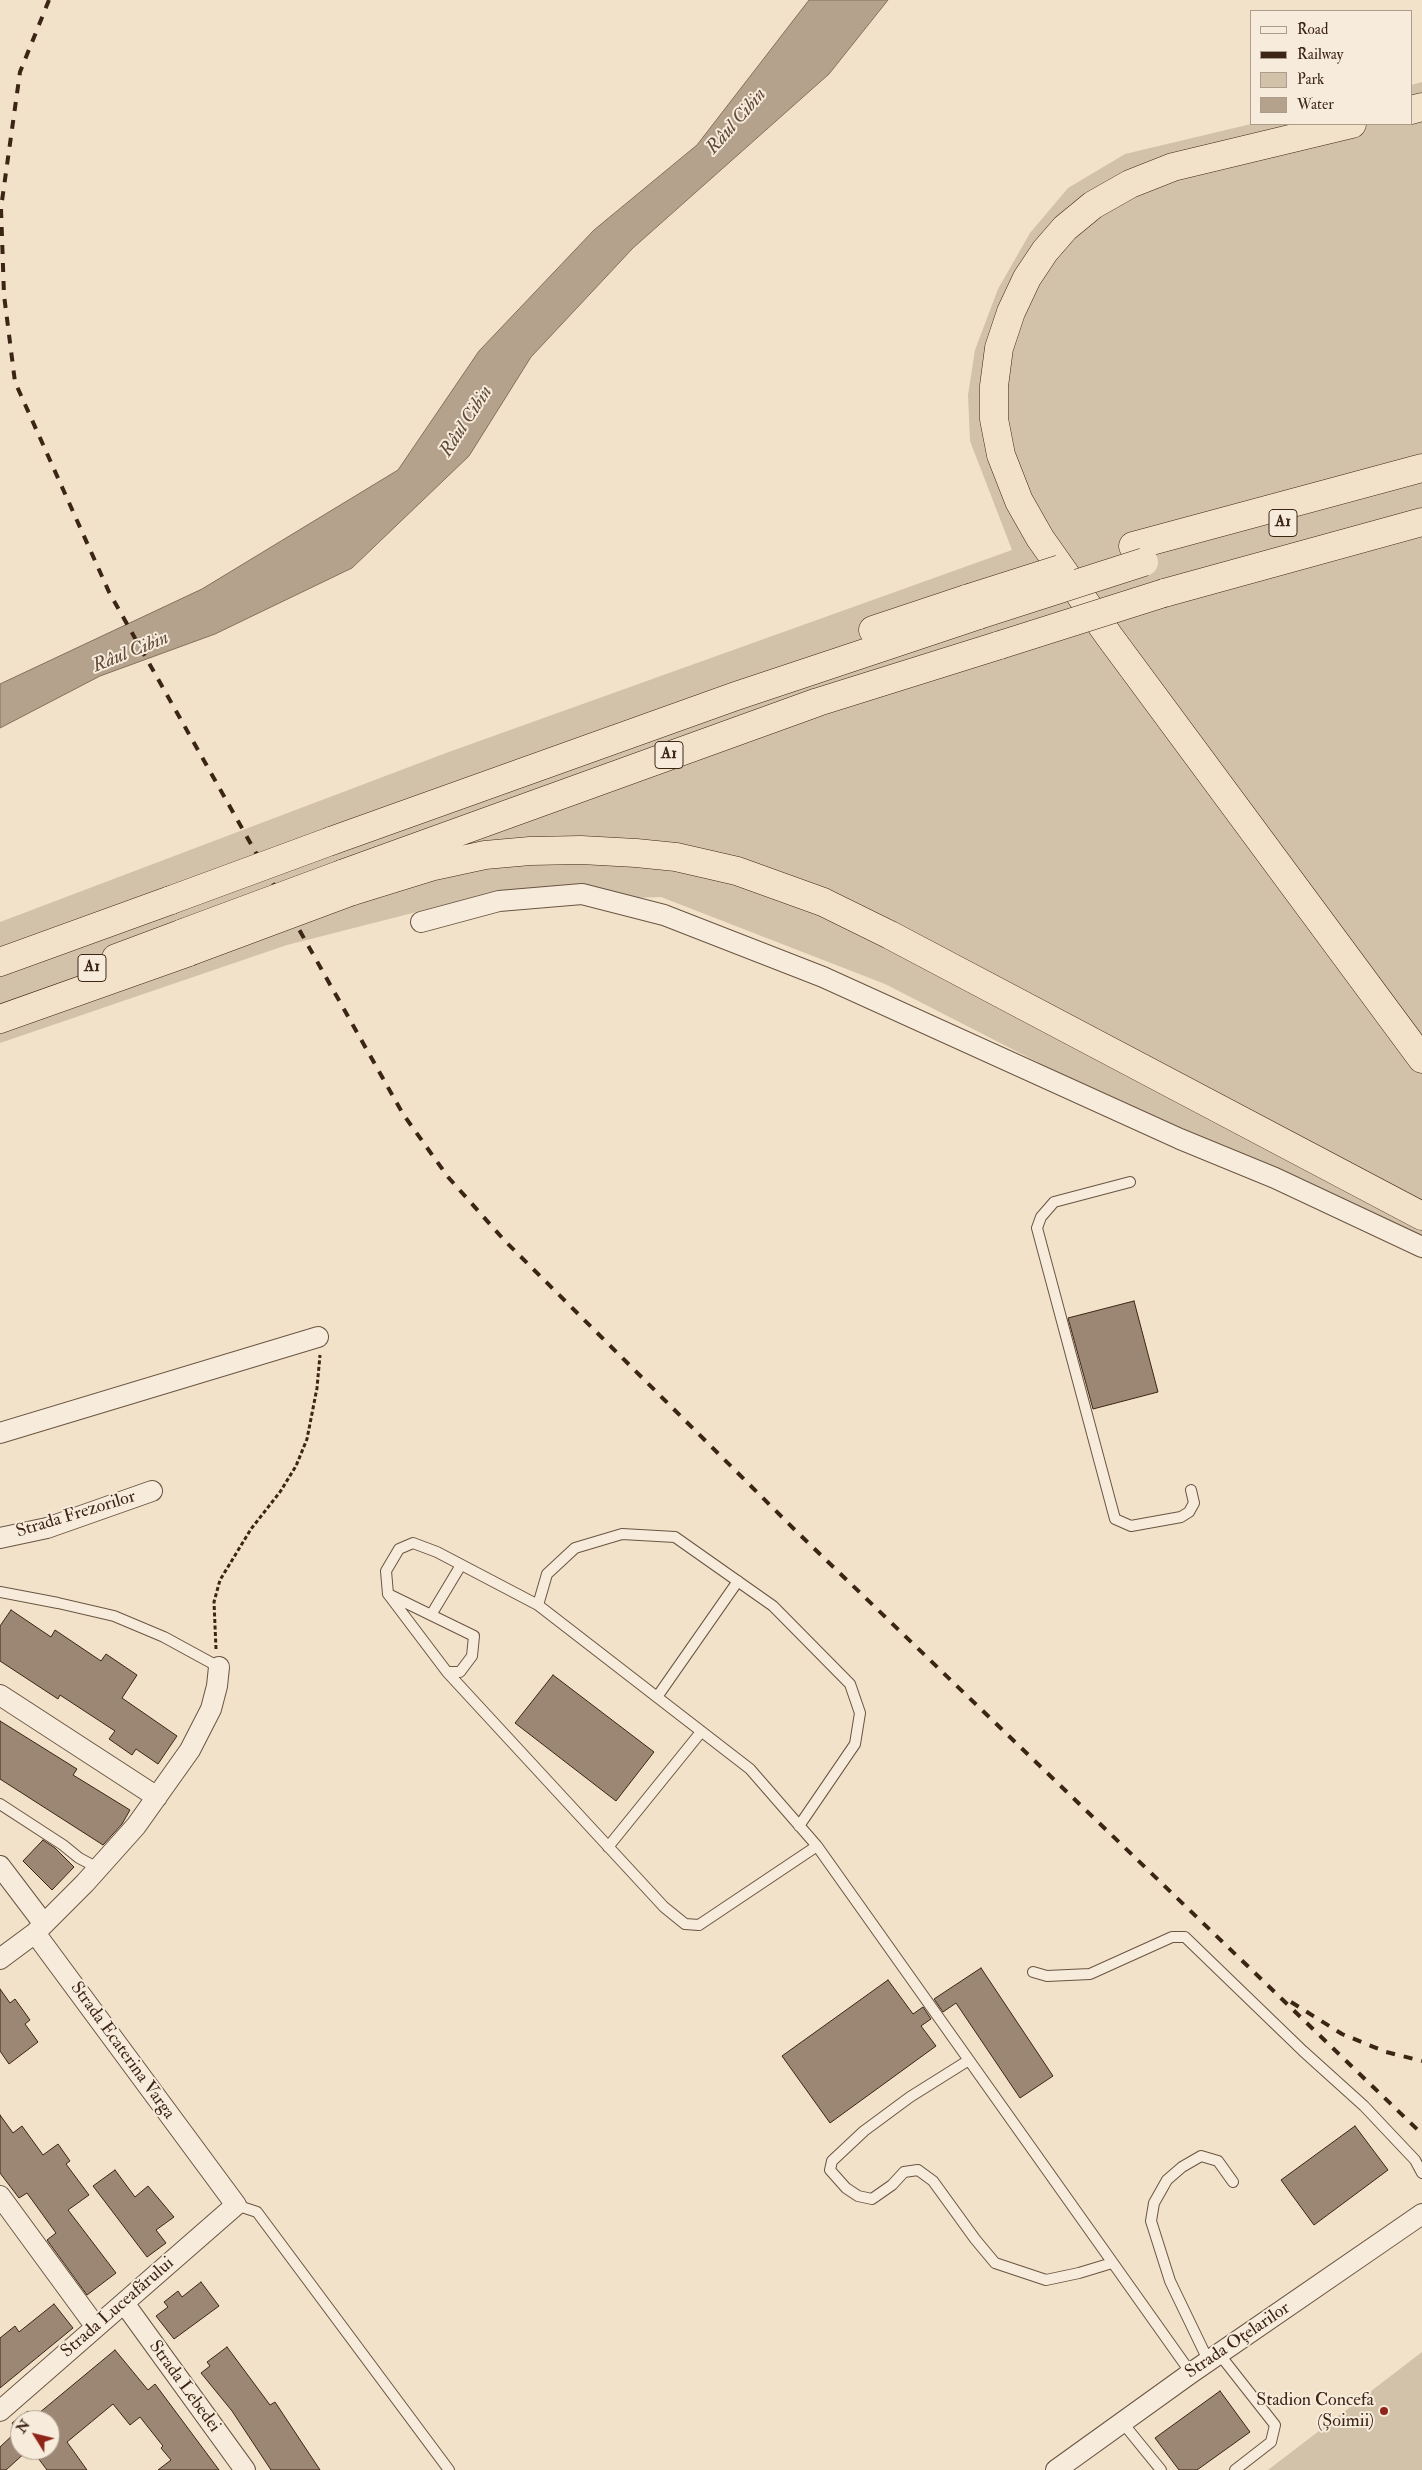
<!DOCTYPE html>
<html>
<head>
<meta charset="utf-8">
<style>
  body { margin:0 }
  #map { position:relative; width:1422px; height:2470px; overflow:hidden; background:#f2e2c9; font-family:"IM FELL Double Pica",serif }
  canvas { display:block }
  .legend { position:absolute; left:1250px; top:10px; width:162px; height:115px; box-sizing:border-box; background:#f7ecdc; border:1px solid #ad9c8c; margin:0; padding:6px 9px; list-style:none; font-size:15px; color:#3d2515 }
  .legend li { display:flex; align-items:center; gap:10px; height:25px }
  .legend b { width:25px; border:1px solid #ad9c8c }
  .north { position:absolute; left:10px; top:2410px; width:50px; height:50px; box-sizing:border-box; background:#f7ecdc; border:1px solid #ad9c8c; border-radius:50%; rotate:306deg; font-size:14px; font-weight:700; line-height:20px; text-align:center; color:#3d2515 }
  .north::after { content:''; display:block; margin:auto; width:18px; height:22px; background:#8f2418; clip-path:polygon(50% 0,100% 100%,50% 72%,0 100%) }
</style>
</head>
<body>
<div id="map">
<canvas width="1422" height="2470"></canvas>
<ul class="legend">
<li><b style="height:6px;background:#f7ecdc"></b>Road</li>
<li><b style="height:6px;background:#3d2515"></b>Railway</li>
<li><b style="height:14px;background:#d3c2aa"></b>Park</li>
<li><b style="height:14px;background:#b4a28c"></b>Water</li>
</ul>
<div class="north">N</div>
</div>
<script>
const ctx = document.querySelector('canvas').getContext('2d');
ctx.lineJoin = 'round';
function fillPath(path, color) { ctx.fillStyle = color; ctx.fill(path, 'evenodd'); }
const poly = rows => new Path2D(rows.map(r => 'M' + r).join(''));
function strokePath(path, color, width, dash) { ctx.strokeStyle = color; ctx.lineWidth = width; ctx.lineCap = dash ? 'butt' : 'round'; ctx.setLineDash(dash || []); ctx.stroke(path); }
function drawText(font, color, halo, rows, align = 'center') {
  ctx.font = font + ' "IM FELL Double Pica",serif'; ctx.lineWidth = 4; ctx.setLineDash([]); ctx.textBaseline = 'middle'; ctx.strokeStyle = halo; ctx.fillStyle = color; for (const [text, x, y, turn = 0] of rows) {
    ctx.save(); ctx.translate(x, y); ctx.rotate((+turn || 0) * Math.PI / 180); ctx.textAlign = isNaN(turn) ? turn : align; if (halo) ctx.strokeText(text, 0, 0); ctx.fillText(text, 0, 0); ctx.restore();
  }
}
fillPath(poly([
  [1422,82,1422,1259,885,984,661,897,444,905,287,945,0,1043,0,922,446,753,1012,550,970,441,968,395,975,350,998,289,1030,233,1068,188,1125,154,1251,124,1411,124,1411,85],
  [1422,2352,1422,2470,1268,2470]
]), '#d3c2aa');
const water = poly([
  [809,0,888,0,829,74,633,248,531,357,469,456,352,568,215,634,100,676,0,728,0,684,202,589,398,470,479,351,594,230,697,145,809,0]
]);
fillPath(water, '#b4a28c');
strokePath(water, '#84705c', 1);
const building = poly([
  [1134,1301,1158,1392,1093,1409,1068,1318,1134,1301],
  [11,1610,51,1637,55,1630,101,1661,106,1654,137,1675,122,1698,177,1736,158,1764,136,1749,132,1755,109,1739,115,1731,60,1695,58,1699,0,1661,0,1626,11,1610],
  [553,1675,654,1752,616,1801,515,1723,553,1675],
  [0,1721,77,1769,73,1775,130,1810,122,1824,103,1845,0,1779,0,1721],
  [43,1840,55,1848,74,1867,52,1890,23,1861,43,1840],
  [981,1968,1053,2076,1020,2098,956,2003,943,2012,934,1999,981,1968],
  [888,1980,913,2014,923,2007,931,2019,921,2026,936,2046,830,2123,782,2056,888,1980],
  [0,1989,10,2003,15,1999,30,2020,25,2024,38,2042,9,2064,0,2051,0,1989],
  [0,2115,13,2133,22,2126,43,2155,58,2144,70,2161,66,2164,89,2195,68,2210,116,2273,87,2295,47,2240,56,2233,27,2193,19,2198,0,2173,0,2115],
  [1355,2126,1388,2170,1314,2225,1281,2180,1355,2126],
  [115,2170,135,2197,148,2186,174,2217,156,2230,166,2243,147,2257,93,2186,115,2170],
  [201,2282,219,2306,174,2339,156,2316,168,2307,164,2302,178,2291,182,2297,201,2282],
  [54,2304,73,2328,0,2388,0,2338,15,2326,19,2332,54,2304],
  [227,2347,270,2405,275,2402,320,2470,271,2470,232,2411,201,2373,210,2366,207,2362,227,2347],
  [115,2350,148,2390,155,2384,219,2470,158,2470,171,2460,161,2448,163,2446,140,2417,130,2425,113,2404,67,2442,87,2470,47,2470,32,2450,50,2450,50,2420,20,2420,20,2450,28,2450,6,2470,0,2470,0,2447,17,2431,12,2423,28,2411,33,2418,115,2350],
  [1220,2391,1250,2432,1197,2470,1179,2470,1155,2438,1220,2391]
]);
fillPath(building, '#9b8773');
strokePath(building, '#3d2515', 1);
const service = poly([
  [1130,1182,1054,1202,1041,1217,1037,1228,1115,1519,1131,1526,1181,1517,1189,1512,1194,1503,1191,1490],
  [0,1592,58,1603,114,1616,164,1637,219,1667],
  [388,1594,474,1636,472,1656,460,1672,447,1672,388,1594,386,1571,399,1549,413,1543,437,1552,538,1605,750,1769,817,1846],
  [538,1605,547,1574,575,1548,622,1534,675,1537,773,1606,850,1684,860,1713,855,1744,799,1826],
  [431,1615,461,1565],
  [447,1672,664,1907,685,1924,699,1925,817,1846,1191,2373],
  [657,1697,738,1581],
  [0,1804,63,1845,79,1858,98,1868],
  [608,1847,701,1732],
  [1033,1972,1047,1976,1090,1974,1172,1937,1185,1937,1303,2051,1364,2106,1415,2160,1422,2173],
  [969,2060,910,2097,864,2131,832,2161,830,2170,846,2188,858,2196,872,2199,892,2185,904,2172,918,2170,933,2181,975,2239,995,2263,1046,2280,1079,2273,1112,2263],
  [236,2205,257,2212,449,2470],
  [1220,2355,1275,2425,1271,2442,1235,2470],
  [1209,2362,1170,2281,1151,2221,1154,2203,1167,2180,1182,2167,1201,2156,1218,2161,1233,2182],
  [1122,2422,1161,2470]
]);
const minor = poly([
  [421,922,499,901,582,894,664,915,823,977,1180,1139,1275,1178,1422,1247],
  [0,1433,318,1337],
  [0,1538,47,1528,152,1491],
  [0,1695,157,1797],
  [0,1866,44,1924],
  [0,1959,35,1933,85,1883,136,1826,190,1750,211,1709,217,1686,219,1667],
  [0,2196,96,2327],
  [124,2303,245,2470],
  [0,2411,236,2205,35,1933],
  [1056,2470,1191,2373,1422,2214]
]);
const motorway = poly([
  [1411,110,1422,107],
  [1352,124,1173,167,1130,184,1093,205,1065,228,1045,251,1027,278,1011,312,999,348,994,386,994,419,1001,455,1019,501,1040,538,1109,636,1422,1059],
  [1133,546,1422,468],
  [1164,593,1422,522],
  [873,630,969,598],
  [331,841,736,696,979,615],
  [342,874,818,702,1000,645],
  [350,892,434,866,485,855,530,851,581,850,636,853,676,857,737,871,823,902,890,935,1422,1216],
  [116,958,183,933],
  [0,962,171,900],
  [0,1019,189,952]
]);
strokePath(service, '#6a5442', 12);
strokePath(minor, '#6a5442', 22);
strokePath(motorway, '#3d2515', 29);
strokePath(poly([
  [216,1649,214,1602,220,1580,251,1529,280,1492,296,1466,307,1439,317,1388,320,1355]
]), '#3d2515', 3, [4, 2.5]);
strokePath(service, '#f7ecdc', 10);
strokePath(minor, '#f7ecdc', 20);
strokePath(motorway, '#f2e2c9', 28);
strokePath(poly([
  [49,0,20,72,1,208,4,295,15,382,109,592,403,1114,448,1177,505,1241,796,1531,1422,2134],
  [1291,2002,1342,2034,1386,2052,1422,2061]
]), '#3d2515', 4, [9, 9]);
const motorwayBridge = poly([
  [969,598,1060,569],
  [979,615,1144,562],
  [1000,645,1164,593],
  [171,900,331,841],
  [183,933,342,874],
  [189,952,350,892]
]);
strokePath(motorwayBridge, '#3d2515', 29, []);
strokePath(motorwayBridge, '#f2e2c9', 28);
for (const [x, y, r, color] of [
  [1384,2411,5,"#8f2418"]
]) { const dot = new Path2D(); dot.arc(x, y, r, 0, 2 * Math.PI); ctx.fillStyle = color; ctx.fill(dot); strokePath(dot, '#f7ecdc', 2); }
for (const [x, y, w] of [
  [1283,523,28],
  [669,755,28],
  [92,968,28]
]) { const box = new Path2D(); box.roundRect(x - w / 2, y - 13.5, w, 27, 4); ctx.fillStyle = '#f7ecdc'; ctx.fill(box); strokePath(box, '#3d2515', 1); }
drawText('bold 16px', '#3d2515', null, [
  ["A1",1283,523],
  ["A1",669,755],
  ["A1",92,968]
]);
drawText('18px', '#3d2515', '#f7ecdc', [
  ["Strada Frezorilor",76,1515,-17],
  ["Strada Ecaterina Varga",122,2051,54],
  ["Strada Luceafărului",118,2308,-41],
  ["Strada Oțelarilor",1238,2341,-34],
  ["Strada Lebedei",184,2387,54]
]);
drawText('18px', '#3d2515', '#f7ecdc', [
  ["Stadion Concefa",1374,2401],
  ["(Șoimii)",1374,2422]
], 'right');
drawText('italic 19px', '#614a39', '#f7ecdc', [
  ["Râul Cibin",737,122,-49],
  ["Râul Cibin",467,422,-57],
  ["Râul Cibin",131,653,-22]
]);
</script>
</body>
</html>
